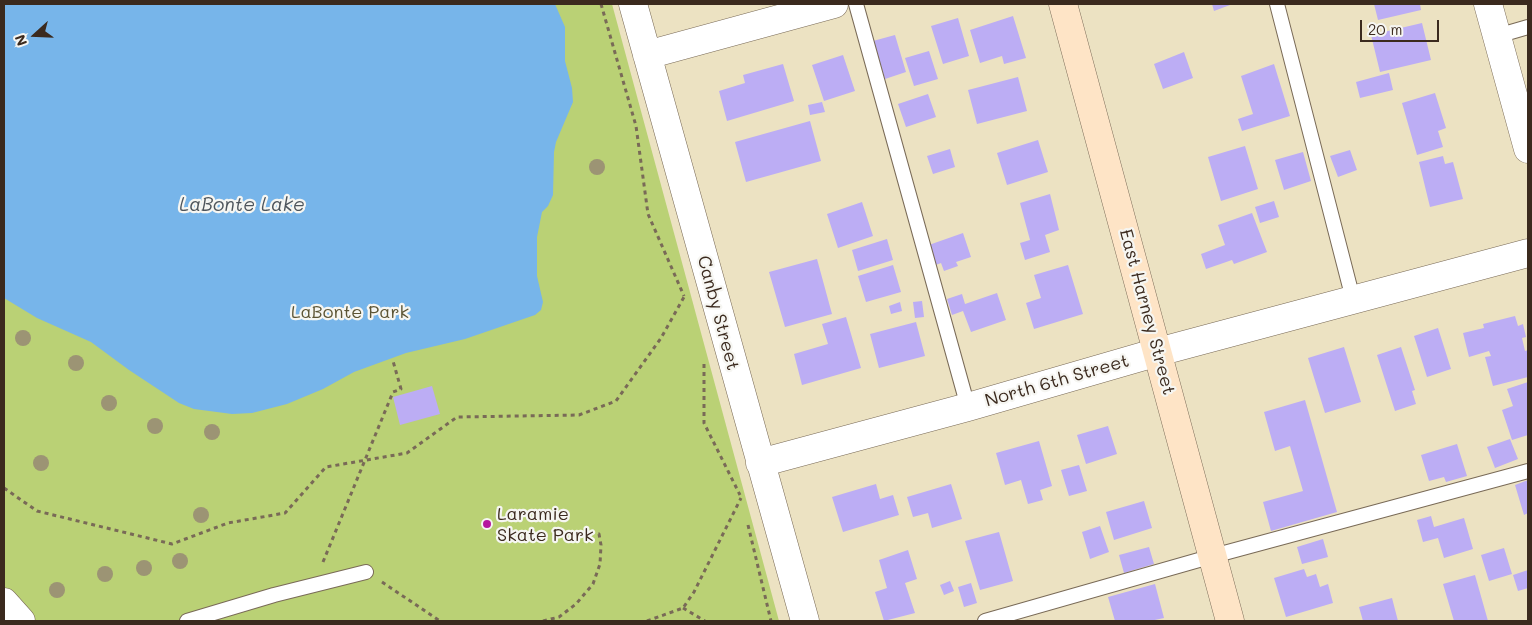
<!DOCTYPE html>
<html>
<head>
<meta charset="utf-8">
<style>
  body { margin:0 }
  #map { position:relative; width:1532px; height:625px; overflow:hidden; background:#ece2c2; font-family:Mali,sans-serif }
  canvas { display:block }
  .frame { position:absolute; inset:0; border:5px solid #3b2a1e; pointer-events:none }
  .north { position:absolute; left:10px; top:10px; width:50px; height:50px; -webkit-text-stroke:4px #f6f6f2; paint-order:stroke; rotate:250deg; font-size:14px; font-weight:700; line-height:20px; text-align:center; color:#3b2a1e }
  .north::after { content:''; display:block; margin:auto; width:18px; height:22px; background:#3b2a1e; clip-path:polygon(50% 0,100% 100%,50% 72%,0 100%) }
  .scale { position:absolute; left:1360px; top:20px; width:79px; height:22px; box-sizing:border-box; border:2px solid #3b2a1e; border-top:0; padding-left:6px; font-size:15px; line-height:18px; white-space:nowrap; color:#3b2a1e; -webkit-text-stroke:4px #f6f6f2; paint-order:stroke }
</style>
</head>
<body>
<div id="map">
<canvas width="1532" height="625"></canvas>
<div class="frame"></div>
<div class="north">N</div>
<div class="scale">20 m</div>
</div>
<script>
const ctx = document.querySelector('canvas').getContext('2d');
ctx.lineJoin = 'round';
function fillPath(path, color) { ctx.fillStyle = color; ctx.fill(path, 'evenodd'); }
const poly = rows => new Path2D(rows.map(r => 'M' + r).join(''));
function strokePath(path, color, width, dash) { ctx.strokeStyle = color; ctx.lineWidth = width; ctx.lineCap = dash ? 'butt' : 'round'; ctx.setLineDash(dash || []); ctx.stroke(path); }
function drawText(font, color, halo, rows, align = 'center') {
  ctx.font = font + ' Mali,sans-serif'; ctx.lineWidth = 4.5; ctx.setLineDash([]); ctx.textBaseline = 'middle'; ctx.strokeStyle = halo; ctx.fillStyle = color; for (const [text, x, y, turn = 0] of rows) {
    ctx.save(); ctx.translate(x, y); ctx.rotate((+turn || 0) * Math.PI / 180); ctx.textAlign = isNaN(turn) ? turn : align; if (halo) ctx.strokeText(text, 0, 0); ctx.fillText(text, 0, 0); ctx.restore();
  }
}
fillPath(poly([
  [4,4,612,4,779,621,4,621]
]), '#bad175');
fillPath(poly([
  [4,4,555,4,565,27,565,61,572,88,573,102,556,142,554,152,553,195,548,206,542,212,537,237,537,276,543,302,541,310,535,315,465,339,406,353,354,372,323,389,287,404,252,413,232,414,194,409,179,403,129,370,91,342,37,318,4,298]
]), '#77b5ea');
fillPath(poly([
  [1212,4,1230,4,1230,5,1214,11],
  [1374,4,1420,4,1421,10,1378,20],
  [1013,16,1026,58,1004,64,1002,56,980,63,970,30],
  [958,18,969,56,943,64,931,26],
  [1422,23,1431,60,1380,72,1371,35],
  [895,35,906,72,885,79,873,41],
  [929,51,938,79,914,86,905,58],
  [1184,52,1193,78,1163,89,1154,64],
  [843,55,855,91,824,101,812,65],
  [783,64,794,101,727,121,719,91,745,83,743,75],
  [1274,64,1290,116,1242,131,1238,119,1253,114,1241,76],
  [1389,73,1393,90,1360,98,1356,82],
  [1018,77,1027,111,977,124,968,90],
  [1435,93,1446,128,1438,131,1443,147,1417,155,1402,103],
  [928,94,936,117,906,127,898,104],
  [822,102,825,112,810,115,808,105],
  [810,121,821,161,746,182,735,142],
  [1038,140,1048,172,1007,185,997,153],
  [1245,146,1258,189,1221,201,1208,157],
  [950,149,955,167,933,174,927,156],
  [1350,150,1357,170,1338,177,1330,156],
  [1303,152,1311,181,1284,190,1275,160],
  [1443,156,1445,164,1453,162,1463,199,1430,207,1419,162],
  [1050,194,1059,230,1045,235,1050,252,1025,260,1020,243,1030,240,1020,203],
  [1274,201,1279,217,1260,223,1255,207],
  [862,202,873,236,838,248,827,214],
  [1252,213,1267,252,1234,264,1232,260,1206,269,1201,254,1225,245,1218,225],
  [963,233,971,257,956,262,958,266,944,271,941,263,933,266,926,246],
  [887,239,893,260,858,271,852,250],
  [817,259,832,314,785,327,769,272],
  [893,265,901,292,866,302,858,276],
  [1068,265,1083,314,1034,329,1026,303,1041,298,1034,275],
  [997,293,1006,320,971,332,963,311,952,315,947,299,962,294,965,304],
  [922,301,924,317,915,318,913,302],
  [900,302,902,311,891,314,889,306],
  [1515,316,1518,326,1523,324,1526,337,1522,338,1525,351,1528,350,1528,377,1493,386,1485,357,1491,356,1489,351,1469,357,1463,333,1484,328,1483,324],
  [846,317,861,368,802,385,794,354,828,344,822,324],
  [916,322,925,356,879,368,870,334],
  [1438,328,1451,369,1427,377,1414,336],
  [1344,347,1361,402,1325,413,1308,358],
  [1401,347,1415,390,1412,391,1416,404,1395,411,1377,355],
  [1528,382,1528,435,1512,440,1502,410,1513,406,1507,389],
  [432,386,440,414,400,425,393,397],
  [1305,400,1337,512,1271,531,1263,502,1303,491,1290,446,1275,451,1264,412],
  [1108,426,1117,454,1086,464,1077,435],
  [1510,439,1518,459,1495,468,1487,447],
  [1039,441,1052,486,1040,490,1043,500,1028,504,1021,480,1005,485,996,453],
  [1457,444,1467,476,1446,482,1444,477,1429,481,1421,455],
  [1079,465,1087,491,1069,496,1061,470],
  [1528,480,1528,513,1524,515,1515,485],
  [876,484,880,499,893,495,899,515,843,532,832,497],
  [951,484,962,519,932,528,928,513,913,517,907,497],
  [1144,501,1152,528,1114,540,1106,512],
  [1431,516,1434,527,1464,518,1473,549,1444,558,1438,538,1423,542,1417,520],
  [1100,526,1109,552,1090,559,1082,532],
  [999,532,1013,581,980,590,965,541],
  [1323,539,1328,557,1302,564,1297,547],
  [1149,547,1154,564,1124,573,1119,555],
  [1504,548,1512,574,1489,581,1481,555],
  [908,550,917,579,905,583,915,613,884,621,875,592,887,588,879,560],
  [1304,569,1307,577,1316,574,1320,587,1328,584,1333,603,1286,617,1274,578],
  [1528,570,1528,588,1518,591,1513,575],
  [1475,575,1488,621,1454,621,1443,584],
  [950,581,954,591,944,595,940,585],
  [971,583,977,603,964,607,958,587],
  [1155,584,1164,618,1150,621,1115,621,1108,597],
  [1392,598,1398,621,1363,621,1359,607]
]), '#bcadf4');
const lane = poly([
  [856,4,968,407],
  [1277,4,1353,299],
  [1497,36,1528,27],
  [187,621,274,595,366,572],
  [985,621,1213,556,1528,471]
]);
const street = poly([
  [633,4,805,621],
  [1488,4,1528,149],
  [647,55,834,4],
  [760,463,968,407,1158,352,1528,253],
  [4,602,21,621]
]);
const secondary = poly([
  [1063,4,1230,621]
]);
strokePath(lane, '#796a57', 16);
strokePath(street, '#796a57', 29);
strokePath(secondary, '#796a57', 29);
strokePath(poly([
  [601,4,636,126,648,214,684,296],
  [704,364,704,423,740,495],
  [4,488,37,511,172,544,228,523,285,513,326,467,407,453,457,417,579,415,616,401,661,338,684,297],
  [748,525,771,621],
  [323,562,393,392,401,389,393,361],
  [382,582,440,621],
  [683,608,705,621],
  [543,621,559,617,576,604,593,584,600,564,601,545,599,534,596,535],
  [647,621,683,608,694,592,741,498]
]), '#796a57', 3, [4, 4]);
strokePath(lane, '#fff', 14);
strokePath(street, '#fff', 28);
strokePath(secondary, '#fee4c6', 28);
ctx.fillStyle = '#9c9474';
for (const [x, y] of [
  [597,167],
  [23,338],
  [76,363],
  [109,403],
  [155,426],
  [212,432],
  [41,463],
  [201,515],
  [180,561],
  [144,568],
  [105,574],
  [57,590]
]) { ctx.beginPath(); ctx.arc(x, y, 8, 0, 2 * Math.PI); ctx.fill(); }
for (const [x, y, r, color] of [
  [487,524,5,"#b5179e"]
]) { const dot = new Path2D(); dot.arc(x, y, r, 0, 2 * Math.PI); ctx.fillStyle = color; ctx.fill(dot); strokePath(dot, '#f6f6f2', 2); }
drawText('18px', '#5b5434', '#f6f6f2', [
  ["LaBonte Park",350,312]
]);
drawText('18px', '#3b2a1e', '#f6f6f2', [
  ["East Harney Street",1147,312,75],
  ["Canby Street",718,313,75],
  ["North 6th Street",1057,381,-16]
]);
drawText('18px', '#3b2a1e', '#f6f6f2', [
  ["Laramie",497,514],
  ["Skate Park",497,535]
], 'left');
drawText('italic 19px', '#4d545b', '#f6f6f2', [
  ["LaBonte Lake",242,205]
]);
</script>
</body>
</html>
